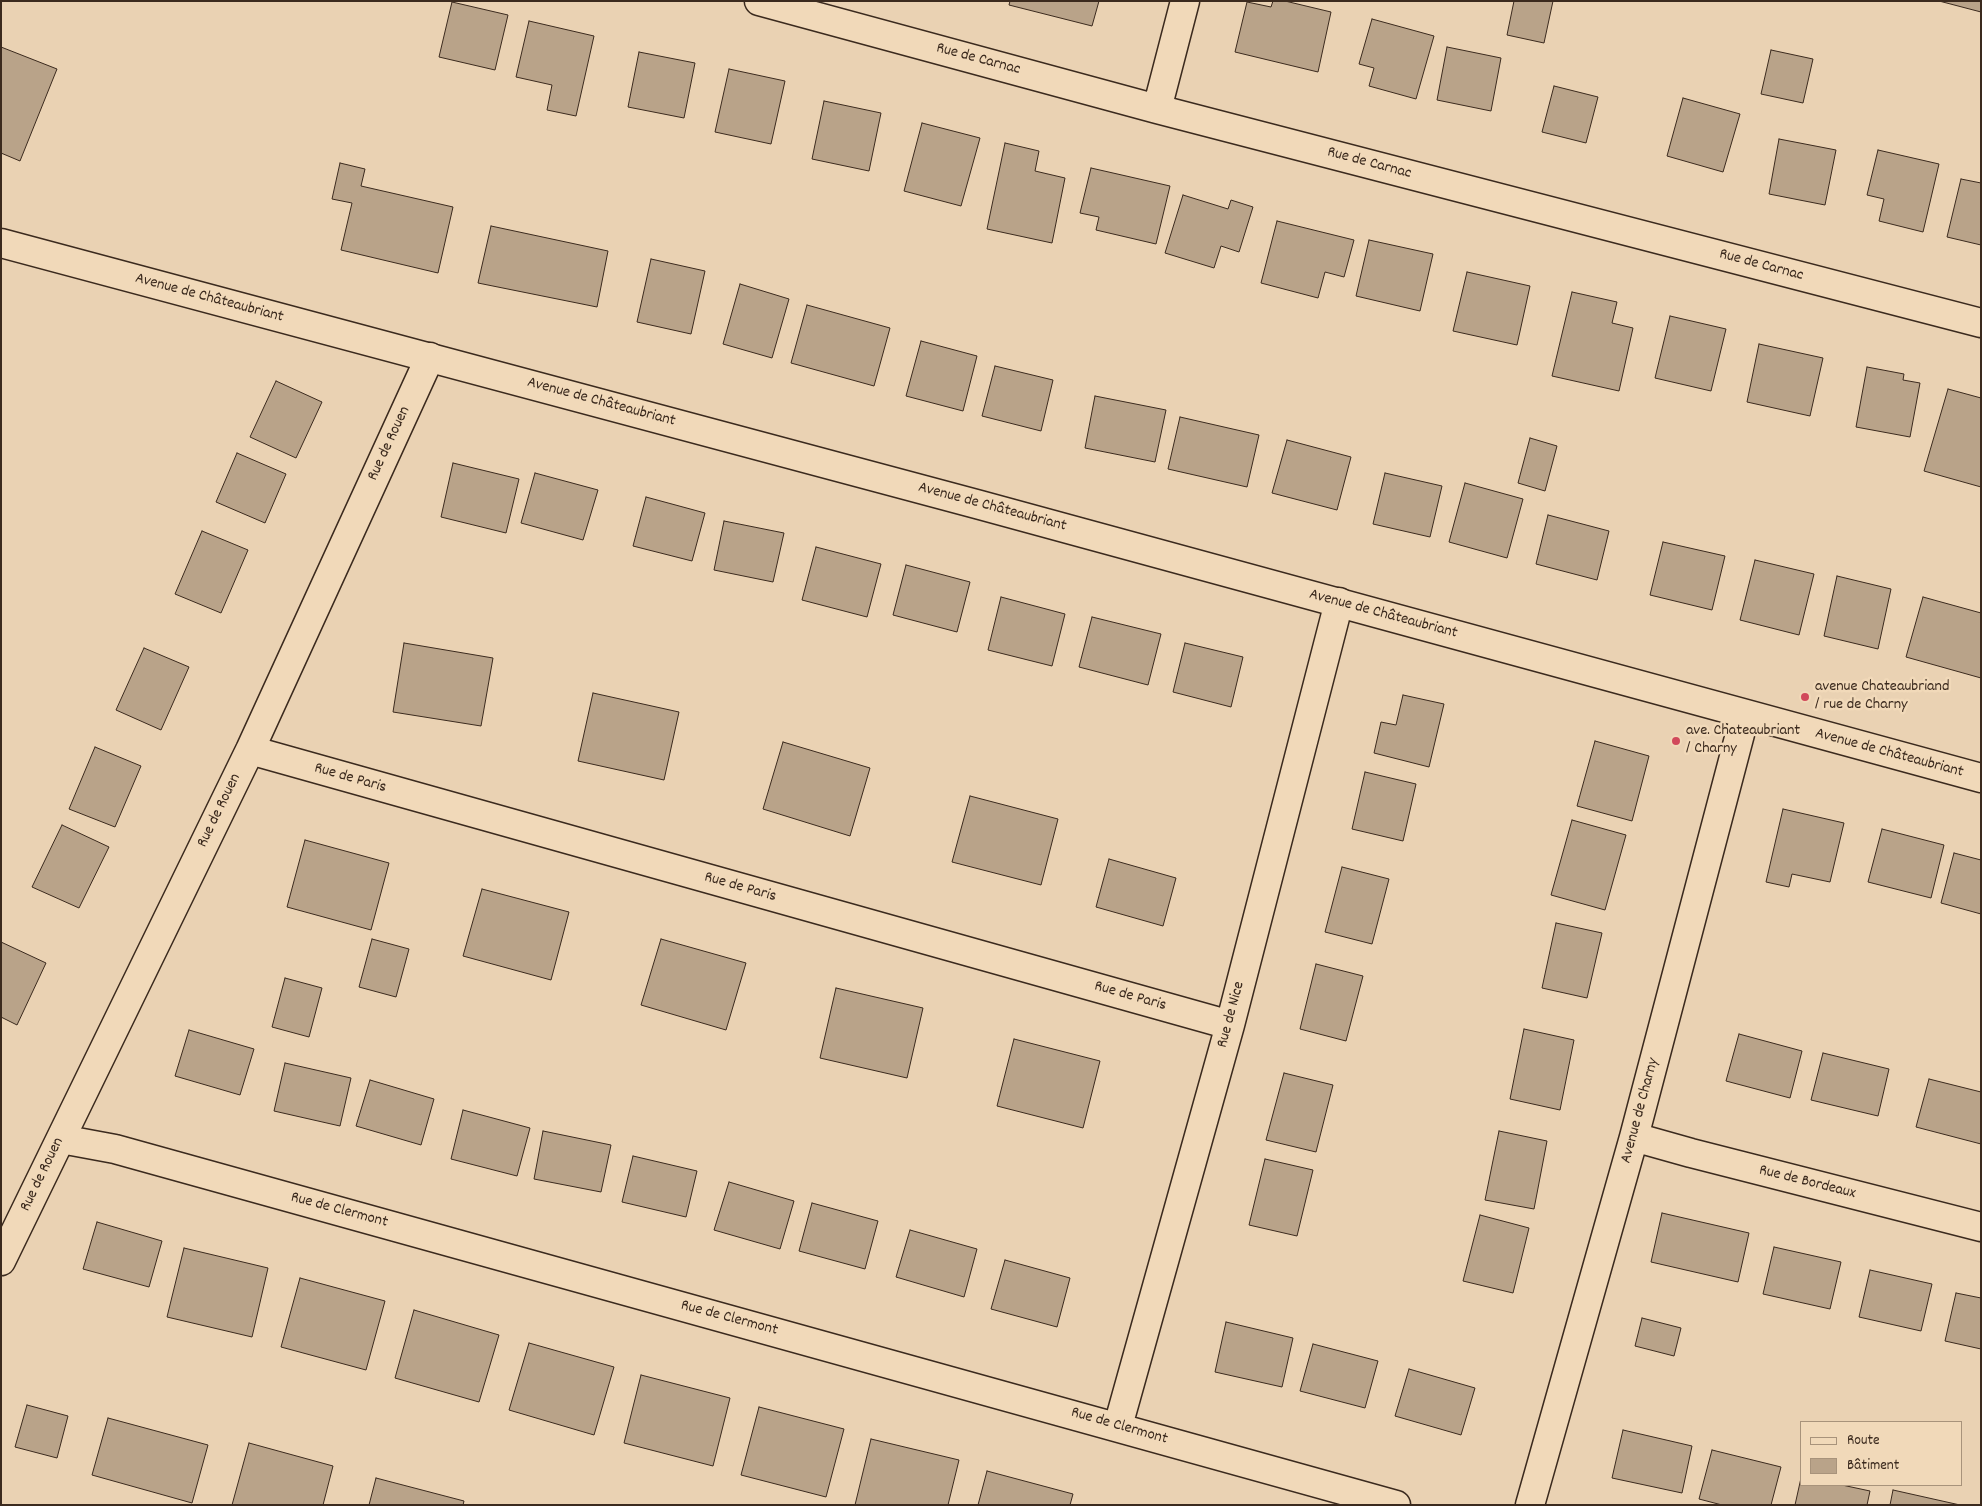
<!DOCTYPE html>
<html>
<head>
<meta charset="utf-8">
<style>
  body { margin:0 }
  #map { position:relative; width:1982px; height:1506px; overflow:hidden; background:#ead2b3; font-family:Dekko,sans-serif }
  canvas { display:block }
  .frame { position:absolute; inset:0; border:2px solid #3b2a1e; pointer-events:none }
  .legend { position:absolute; left:1800px; top:1421px; width:162px; height:65px; box-sizing:border-box; background:#f1d9b9; border:1px solid #a8937b; margin:0; padding:6px 9px; list-style:none; font-size:15px; color:#3b2a1e }
  .legend li { display:flex; align-items:center; gap:10px; height:25px }
  .legend b { width:25px; border:1px solid #a8937b }
</style>
</head>
<body>
<div id="map">
<canvas width="1982" height="1506"></canvas>
<div class="frame"></div>
<ul class="legend">
<li><b style="height:6px;background:#f1d9b9"></b>Route</li>
<li><b style="height:14px;background:#b9a389"></b>Bâtiment</li>
</ul>
</div>
<script>
const ctx = document.querySelector('canvas').getContext('2d');
ctx.lineJoin = 'round';
function fillPath(path, color) { ctx.fillStyle = color; ctx.fill(path, 'evenodd'); }
const poly = rows => new Path2D(rows.map(r => 'M' + r).join(''));
function strokePath(path, color, width, dash) { ctx.strokeStyle = color; ctx.lineWidth = width; ctx.lineCap = dash ? 'butt' : 'round'; ctx.setLineDash(dash || []); ctx.stroke(path); }
function drawText(font, color, halo, rows, align = 'center') {
  ctx.font = font + ' Dekko,sans-serif'; ctx.lineWidth = 5; ctx.setLineDash([]); ctx.textBaseline = 'middle'; ctx.strokeStyle = halo; ctx.fillStyle = color; for (const [text, x, y, turn = 0] of rows) {
    ctx.save(); ctx.translate(x, y); ctx.rotate((+turn || 0) * Math.PI / 180); ctx.textAlign = isNaN(turn) ? turn : align; if (halo) ctx.strokeText(text, 0, 0); ctx.fillText(text, 0, 0); ctx.restore();
  }
}
const building = poly([
  [1010,1,1099,1,1092,26,1009,5,1010,1],
  [1273,1,1285,1,1331,12,1318,72,1235,52,1247,2,1271,7,1273,1],
  [1514,1,1553,1,1544,43,1507,35,1514,1],
  [1939,1,1981,1,1981,12,1939,1],
  [452,2,508,15,495,70,439,57,452,2],
  [1372,19,1434,36,1416,99,1369,86,1374,68,1359,64,1372,19],
  [529,21,594,36,576,116,547,110,552,85,516,77,529,21],
  [1,47,57,69,20,161,1,153,1,47],
  [1447,47,1501,58,1491,111,1437,100,1447,47],
  [1771,50,1813,59,1803,103,1761,94,1771,50],
  [639,52,695,63,684,118,628,107,639,52],
  [729,69,785,81,771,144,715,132,729,69],
  [1554,86,1598,97,1586,143,1542,132,1554,86],
  [1683,98,1740,114,1723,172,1667,156,1683,98],
  [824,101,881,113,869,171,812,159,824,101],
  [922,123,980,138,961,206,904,191,922,123],
  [1779,139,1836,150,1825,205,1769,194,1779,139],
  [1005,143,1039,151,1035,171,1065,178,1052,243,987,229,1005,143],
  [1878,150,1939,164,1923,232,1879,221,1884,199,1867,195,1878,150],
  [340,163,365,169,361,186,453,207,438,273,341,250,352,203,332,199,340,163],
  [1091,168,1170,186,1156,244,1096,230,1099,217,1080,213,1091,168],
  [1961,179,1981,183,1981,245,1947,237,1961,179],
  [1183,195,1228,209,1231,200,1253,207,1239,252,1221,246,1214,268,1165,253,1183,195],
  [1277,221,1354,240,1344,277,1325,272,1318,298,1261,283,1277,221],
  [491,226,608,251,597,307,478,283,491,226],
  [1369,240,1433,254,1420,311,1356,296,1369,240],
  [651,259,705,271,691,334,637,322,651,259],
  [1467,272,1530,286,1517,345,1453,331,1467,272],
  [740,284,789,299,772,358,723,344,740,284],
  [1572,292,1617,302,1612,323,1633,328,1619,391,1552,376,1572,292],
  [807,305,890,328,874,386,791,363,807,305],
  [1670,316,1726,329,1711,391,1655,378,1670,316],
  [921,341,977,356,963,411,906,396,921,341],
  [1759,344,1823,358,1810,416,1747,402,1759,344],
  [995,366,1053,380,1041,431,982,416,995,366],
  [1867,367,1904,374,1903,380,1920,383,1910,437,1856,427,1867,367],
  [276,381,322,402,296,458,250,437,276,381],
  [1948,389,1981,398,1981,487,1924,471,1948,389],
  [1095,396,1166,410,1155,462,1085,448,1095,396],
  [1180,417,1259,435,1247,487,1168,469,1180,417],
  [1530,438,1557,446,1545,491,1518,483,1530,438],
  [1287,440,1351,457,1337,510,1272,493,1287,440],
  [237,453,286,474,265,523,216,502,237,453],
  [453,463,519,479,506,533,441,517,453,463],
  [535,473,598,490,583,540,521,523,535,473],
  [1385,473,1442,486,1430,537,1373,524,1385,473],
  [1465,483,1523,499,1507,558,1449,542,1465,483],
  [646,497,705,513,692,561,633,546,646,497],
  [1548,515,1609,531,1597,580,1536,564,1548,515],
  [724,521,784,533,773,582,714,570,724,521],
  [202,531,248,550,221,613,175,594,202,531],
  [1663,542,1725,556,1712,610,1650,595,1663,542],
  [816,547,881,564,867,617,802,600,816,547],
  [1755,560,1814,574,1799,635,1740,620,1755,560],
  [906,565,970,582,957,632,893,615,906,565],
  [1837,576,1891,589,1878,649,1824,636,1837,576],
  [1001,597,1065,614,1052,666,988,650,1001,597],
  [1923,597,1981,613,1981,678,1906,657,1923,597],
  [1092,617,1161,634,1148,685,1079,667,1092,617],
  [404,643,493,658,481,726,393,712,404,643],
  [1185,643,1243,657,1231,707,1173,692,1185,643],
  [144,648,189,667,161,730,116,710,144,648],
  [593,693,679,712,664,780,578,761,593,693],
  [1403,695,1444,704,1429,767,1374,753,1381,722,1396,725,1403,695],
  [1595,741,1649,756,1632,821,1577,806,1595,741],
  [783,742,870,768,850,836,763,809,783,742],
  [95,747,141,766,115,827,69,809,95,747],
  [1365,772,1416,784,1403,841,1352,829,1365,772],
  [970,796,1058,819,1041,885,952,862,970,796],
  [1783,809,1844,823,1830,882,1792,874,1789,887,1766,882,1783,809],
  [1572,820,1626,835,1605,910,1551,895,1572,820],
  [62,825,109,847,79,908,32,887,62,825],
  [1882,829,1944,845,1931,898,1868,882,1882,829],
  [305,840,389,863,371,930,287,907,305,840],
  [1954,853,1981,860,1981,914,1941,903,1954,853],
  [1109,859,1176,878,1163,926,1096,907,1109,859],
  [1342,867,1389,879,1372,944,1325,932,1342,867],
  [482,889,569,912,551,980,463,956,482,889],
  [1556,923,1602,933,1587,998,1542,988,1556,923],
  [372,939,409,949,396,997,359,987,372,939],
  [661,939,746,963,726,1030,641,1005,661,939],
  [1,942,46,963,17,1025,1,1017,1,942],
  [1316,964,1363,976,1346,1041,1300,1029,1316,964],
  [285,978,322,988,309,1037,272,1027,285,978],
  [836,988,923,1008,907,1078,820,1058,836,988],
  [1524,1029,1574,1040,1560,1110,1510,1099,1524,1029],
  [189,1030,254,1049,240,1095,175,1076,189,1030],
  [1739,1034,1802,1051,1790,1098,1726,1081,1739,1034],
  [1014,1039,1100,1061,1083,1128,997,1106,1014,1039],
  [1823,1053,1889,1069,1878,1116,1811,1100,1823,1053],
  [285,1063,351,1078,340,1126,274,1111,285,1063],
  [1284,1073,1333,1085,1316,1152,1266,1140,1284,1073],
  [1929,1079,1981,1092,1981,1144,1916,1127,1929,1079],
  [370,1080,434,1099,421,1145,356,1126,370,1080],
  [463,1110,530,1128,517,1176,451,1159,463,1110],
  [543,1131,611,1145,601,1192,534,1179,543,1131],
  [1499,1131,1547,1141,1534,1209,1485,1200,1499,1131],
  [633,1156,697,1171,686,1217,622,1202,633,1156],
  [1265,1159,1313,1170,1297,1236,1249,1225,1265,1159],
  [729,1182,794,1201,780,1249,714,1230,729,1182],
  [812,1203,878,1221,865,1269,799,1251,812,1203],
  [1662,1213,1749,1233,1738,1282,1651,1262,1662,1213],
  [1480,1215,1529,1228,1513,1293,1463,1281,1480,1215],
  [97,1222,162,1241,149,1287,83,1269,97,1222],
  [910,1230,977,1249,964,1297,896,1277,910,1230],
  [1774,1247,1841,1262,1830,1309,1763,1294,1774,1247],
  [184,1248,268,1268,252,1337,167,1317,184,1248],
  [1005,1260,1070,1278,1057,1327,991,1309,1005,1260],
  [1870,1270,1932,1284,1921,1331,1859,1317,1870,1270],
  [300,1278,385,1301,366,1370,281,1347,300,1278],
  [1956,1293,1981,1298,1981,1349,1945,1341,1956,1293],
  [414,1310,499,1335,479,1402,395,1378,414,1310],
  [1642,1318,1681,1328,1674,1356,1635,1346,1642,1318],
  [1226,1322,1293,1338,1282,1387,1215,1372,1226,1322],
  [529,1343,614,1367,594,1435,509,1410,529,1343],
  [1313,1344,1378,1361,1365,1408,1300,1391,1313,1344],
  [1409,1369,1475,1388,1461,1435,1395,1416,1409,1369],
  [641,1375,730,1398,713,1466,624,1443,641,1375],
  [27,1405,68,1416,57,1458,15,1447,27,1405],
  [759,1407,844,1429,826,1497,741,1475,759,1407],
  [108,1418,208,1445,192,1503,92,1475,108,1418],
  [1623,1430,1692,1446,1682,1493,1612,1478,1623,1430],
  [871,1439,959,1460,948,1505,855,1505,871,1439],
  [249,1443,333,1466,323,1505,232,1505,249,1443],
  [1712,1450,1781,1467,1771,1505,1722,1505,1699,1499,1712,1450],
  [987,1471,1073,1494,1070,1505,978,1505,987,1471],
  [376,1478,464,1501,463,1505,369,1505,376,1478],
  [1801,1478,1801,1485,1842,1485,1870,1491,1867,1505,1795,1505,1801,1478],
  [1893,1490,1960,1505,1890,1505,1893,1490]
]);
fillPath(building, '#b9a389');
strokePath(building, '#3b2a1e', 1);
const street = poly([
  [759,1,1157,109,1981,323],
  [1157,109,1185,1],
  [250,750,1230,1025],
  [1634,1137,1691,1153,1981,1227],
  [61,1139,115,1149,1396,1505],
  [1,1261,250,750,430,357],
  [1118,1426,1230,1025,1339,602],
  [1530,1505,1634,1137,1745,715]
]);
const secondary = poly([
  [1,243,980,505,1981,778]
]);
strokePath(street, '#3b2a1e', 31);
strokePath(secondary, '#3b2a1e', 31);
strokePath(street, '#f1d9b9', 28);
strokePath(secondary, '#f1d9b9', 28);
for (const [x, y, r, color] of [
  [1805,697,5,"#d1495b"],
  [1676,741,5,"#d1495b"]
]) { const dot = new Path2D(); dot.arc(x, y, r, 0, 2 * Math.PI); ctx.fillStyle = color; ctx.fill(dot); strokePath(dot, '#f1d9b9', 2); }
drawText('16px', '#3b2a1e', '#f1d9b9', [
  ["Rue de Carnac",978,60,15],
  ["Rue de Carnac",1369,164,15],
  ["Rue de Carnac",1761,266,15],
  ["Avenue de Châteaubriant",209,299,15],
  ["Avenue de Châteaubriant",601,403,15],
  ["Rue de Rouen",390,444,-65],
  ["Avenue de Châteaubriant",992,508,15],
  ["Avenue de Châteaubriant",1383,615,15],
  ["Avenue de Châteaubriant",1889,754,15],
  ["Rue de Paris",350,779,16],
  ["Rue de Rouen",220,811,-64],
  ["Rue de Paris",740,888,16],
  ["Rue de Paris",1130,997,16],
  ["Rue de Nice",1232,1015,-75],
  ["Avenue de Charny",1641,1111,-75],
  ["Rue de Rouen",43,1175,-64],
  ["Rue de Bordeaux",1807,1183,14],
  ["Rue de Clermont",339,1211,15],
  ["Rue de Clermont",729,1319,15],
  ["Rue de Clermont",1119,1427,16]
]);
drawText('16px', '#3b2a1e', '#f1d9b9', [
  ["avenue Chateaubriand",1815,688],
  ["/ rue de Charny",1815,706],
  ["ave. Chateaubriant",1686,732],
  ["/ Charny",1686,750]
], 'left');
</script>
</body>
</html>
